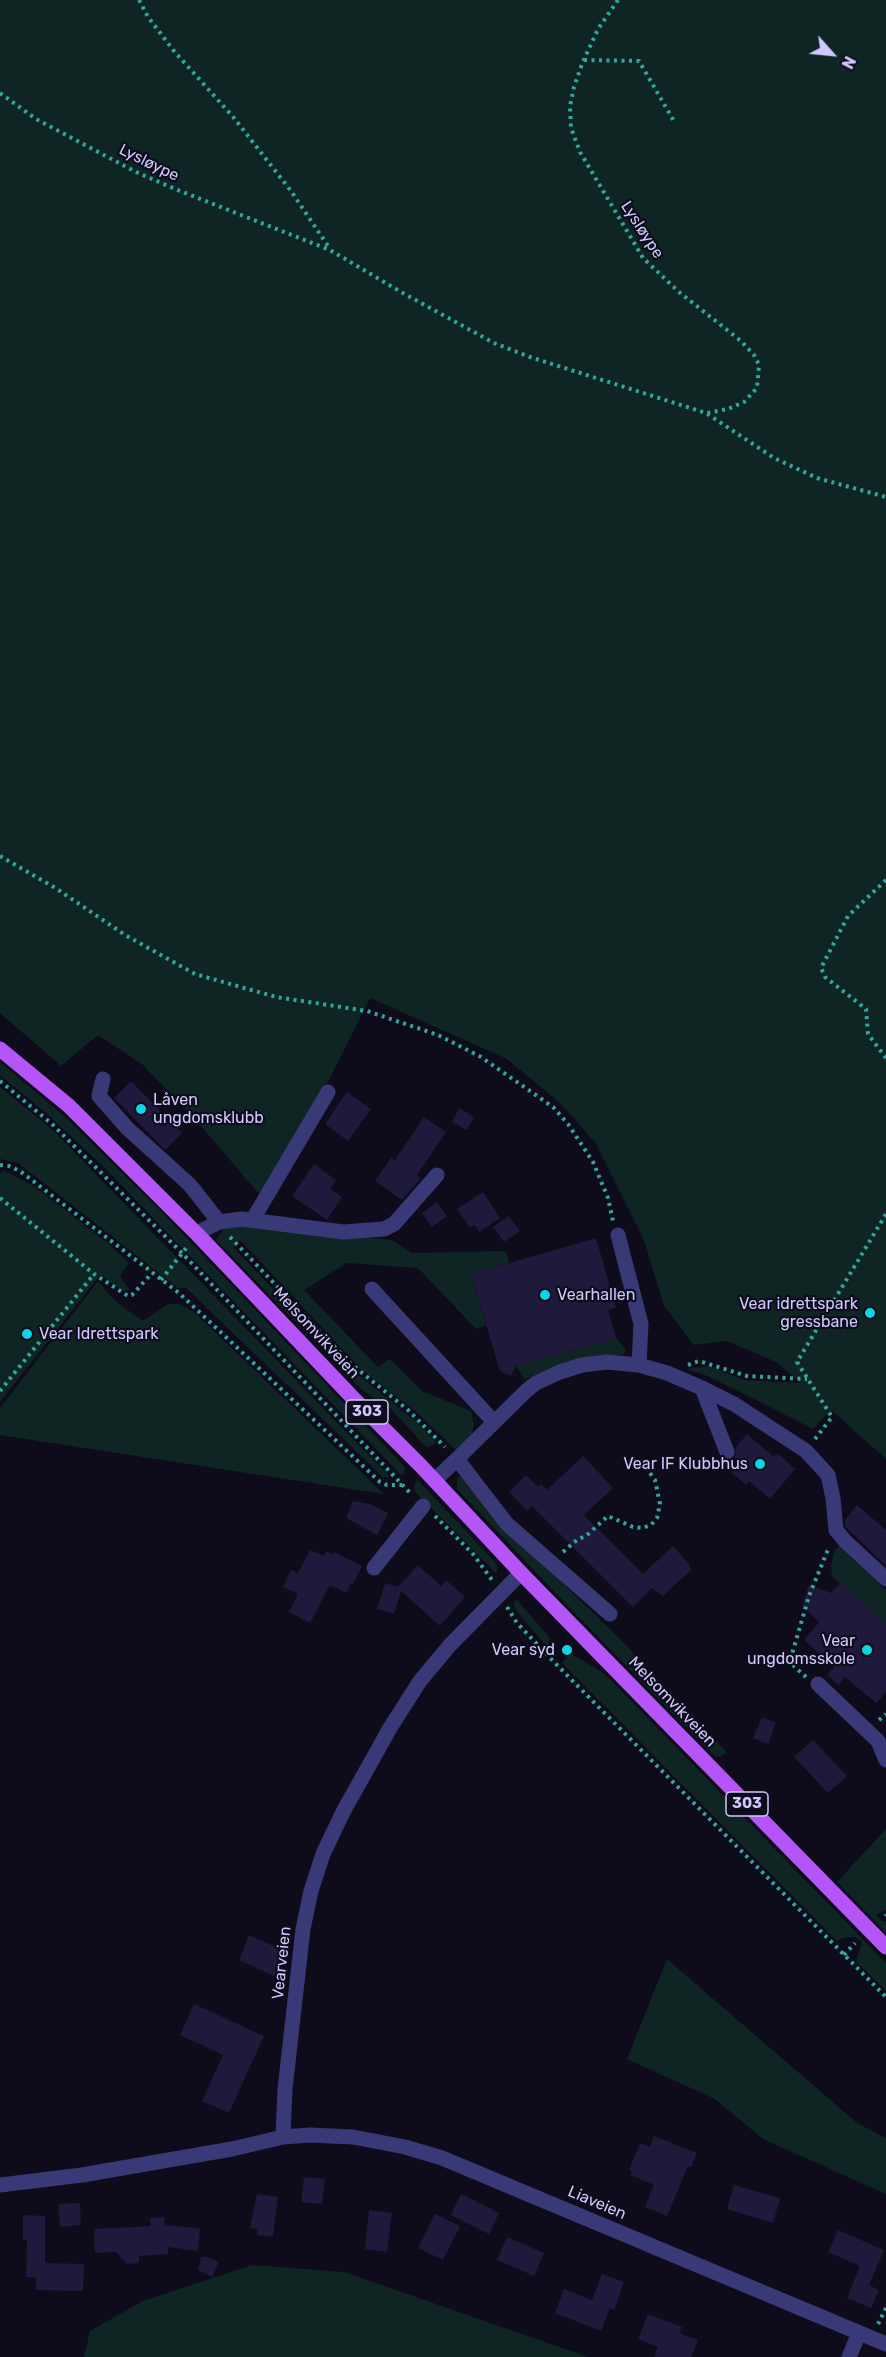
<!DOCTYPE html>
<html>
<head>
<meta charset="utf-8">
<style>
  body { margin:0 }
  #map { position:relative; width:886px; height:2357px; overflow:hidden; background:#0e0c1b; font-family:Rubik,sans-serif }
  canvas { display:block }
  .north { position:absolute; left:802px; top:24px; width:60px; height:60px; -webkit-text-stroke:4px #0e0c1b; paint-order:stroke; rotate:117deg; font-size:16px; font-weight:700; line-height:24px; text-align:center; color:#cdc9fc }
  .north::after { content:''; display:block; margin:auto; width:21px; height:27px; background:#cdc9fc; clip-path:polygon(50% 0,100% 100%,50% 72%,0 100%) }
</style>
</head>
<body>
<div id="map">
<canvas width="886" height="2357"></canvas>
<div class="north">N</div>
</div>
<script>
const ctx = document.querySelector('canvas').getContext('2d');
ctx.lineJoin = 'round';
function fillPath(path, color) { ctx.fillStyle = color; ctx.fill(path, 'evenodd'); }
const poly = rows => new Path2D(rows.map(r => 'M' + r).join(''));
function strokePath(path, color, width, dash) { ctx.strokeStyle = color; ctx.lineWidth = width; ctx.lineCap = dash ? 'butt' : 'round'; ctx.setLineDash(dash || []); ctx.stroke(path); }
function drawText(font, color, halo, rows, align = 'center') {
  ctx.font = font + ' Rubik,sans-serif'; ctx.lineWidth = 4.5; ctx.setLineDash([]); ctx.textBaseline = 'middle'; ctx.strokeStyle = halo; ctx.fillStyle = color; for (const [text, x, y, turn = 0] of rows) {
    ctx.save(); ctx.translate(x, y); ctx.rotate((+turn || 0) * Math.PI / 180); ctx.textAlign = isNaN(turn) ? turn : align; if (halo) ctx.strokeText(text, 0, 0); ctx.fillText(text, 0, 0); ctx.restore();
  }
}
fillPath(poly([
  [0,0,886,0,886,1459,831,1410,813,1429,748,1396,705,1375,686,1369,709,1366,744,1380,801,1383,776,1362,727,1341,694,1345,664,1306,644,1240,595,1142,559,1102,507,1059,370,998,312,1113,259,1194,200,1125,143,1065,98,1035,61,1066,0,1013],
  [0,1062,64,1116,160,1210,405,1467,404,1474,401,1475,104,1167,46,1113,0,1075],
  [0,1087,54,1131,390,1477,383,1477,186,1288,178,1288,18,1163,0,1159],
  [3,1170,34,1186,109,1244,129,1263,120,1276,129,1289,125,1292,100,1275,0,1402,0,1174],
  [232,1223,392,1240,412,1253,506,1251,509,1263,471,1274,486,1325,476,1329,418,1268,347,1263,304,1290,378,1367,390,1359,422,1391,471,1411,474,1425,471,1436,456,1450,415,1411,361,1369,241,1241,235,1241,234,1248,345,1364,420,1425,436,1442,427,1448,390,1408,363,1391,216,1240,225,1227],
  [98,1281,115,1301,143,1321,168,1304,180,1304,194,1312,384,1494,0,1435,0,1408],
  [616,1338,626,1349,623,1355,582,1359,524,1379,516,1366],
  [460,1476,465,1479,518,1540,622,1641,727,1753,718,1757,712,1754,565,1603,457,1489,457,1478],
  [417,1479,494,1561,497,1566,497,1574,416,1493,414,1487],
  [839,1546,886,1590,886,1624,832,1576,831,1566,834,1552],
  [517,1600,550,1638,547,1647,516,1610,513,1603],
  [570,1653,605,1674,886,1963,886,1991,856,1961,862,1942,856,1937,843,1938,837,1941,562,1663],
  [886,1829,886,1910,876,1915,883,1922,886,1921,886,1933,837,1882],
  [667,1959,857,2123,886,2138,886,2194,763,2139,715,2099,627,2059],
  [252,2265,344,2272,588,2357,84,2357,90,2331,143,2301]
]), '#0f2523');
fillPath(poly([
  [131,1081,182,1133,165,1150,114,1098],
  [347,1092,371,1109,348,1141,325,1124],
  [459,1108,474,1117,467,1130,452,1122],
  [424,1117,446,1132,417,1175,421,1178,402,1200,375,1181,391,1158,395,1160],
  [314,1164,336,1180,330,1189,342,1197,327,1220,292,1196],
  [483,1192,500,1218,479,1232,475,1225,470,1228,457,1209],
  [437,1202,447,1216,432,1227,422,1213],
  [509,1216,520,1231,504,1242,493,1227],
  [596,1238,616,1308,608,1310,616,1338,516,1366,511,1376,500,1371,471,1274],
  [747,1434,774,1457,777,1453,795,1469,770,1499,749,1481,746,1485,732,1473,735,1469,726,1462,735,1458,736,1447],
  [583,1456,613,1488,584,1515,643,1574,673,1546,690,1565,689,1566,692,1569,663,1596,652,1588,633,1607,532,1506,527,1511,509,1492,526,1475,538,1487,541,1484,547,1490],
  [353,1501,370,1504,388,1513,377,1535,346,1518],
  [857,1505,886,1530,886,1566,845,1526,845,1520],
  [310,1550,324,1556,326,1551,333,1554,334,1552,362,1566,353,1584,351,1583,346,1593,330,1585,310,1623,289,1612,298,1594,283,1587,291,1570,298,1573],
  [418,1565,441,1586,446,1580,465,1597,440,1626,401,1591,394,1614,377,1609,385,1583,398,1587],
  [840,1583,886,1624,886,1692,876,1703,845,1677,839,1685,827,1675,834,1667,804,1640,819,1622,802,1606,809,1585,831,1593],
  [762,1717,776,1723,768,1744,753,1738],
  [813,1740,847,1776,828,1793,794,1757],
  [249,1935,287,1952,276,1977,239,1960],
  [194,2004,264,2036,229,2113,202,2101,223,2055,180,2035],
  [654,2136,697,2153,691,2167,688,2166,667,2216,645,2207,654,2185,630,2175,632,2171,629,2170,640,2143,650,2147],
  [304,2177,325,2179,322,2204,301,2202],
  [734,2185,780,2198,773,2223,727,2209],
  [257,2194,278,2197,273,2237,257,2235,257,2229,250,2228],
  [461,2194,499,2213,489,2234,451,2215],
  [80,2203,81,2225,60,2227,58,2204],
  [369,2210,392,2213,387,2252,365,2249],
  [435,2214,460,2226,443,2260,418,2248],
  [23,2215,45,2216,45,2263,84,2264,83,2291,36,2290,36,2277,26,2277,27,2240,23,2240],
  [164,2217,165,2225,200,2228,198,2251,168,2247,168,2254,139,2256,139,2263,127,2264,116,2252,95,2253,94,2229,151,2226,150,2218],
  [838,2230,884,2250,869,2285,879,2290,871,2308,847,2298,860,2266,828,2252],
  [507,2237,544,2253,534,2276,497,2260],
  [201,2257,208,2257,219,2262,212,2277,198,2270],
  [602,2274,624,2282,614,2310,610,2308,601,2331,555,2313,564,2289,592,2300],
  [648,2314,682,2327,679,2333,698,2340,691,2357,654,2357,658,2347,638,2339]
]), '#1f193b');
strokePath(poly([
  [139,0,148,17,174,51,234,118,291,191,330,249],
  [618,0,598,29,582,64,574,87,570,106,571,128,580,152,643,258,679,292,741,341,754,355,759,365,757,388,744,402,728,409,707,413],
  [584,60,639,61,675,123],
  [0,93,36,119,136,172,175,189,330,250,401,292,494,343,530,357,706,413,774,458,817,478,886,497],
  [0,856,57,889,125,935,195,974,276,997,367,1011,438,1035,481,1057,553,1107,568,1124,593,1162,608,1198,613,1221],
  [886,880,848,916,821,968,825,977,866,1009,868,1034,886,1058],
  [0,1081,52,1124,181,1252,412,1495],
  [0,1165,9,1166,20,1171,179,1293,380,1482,387,1485,402,1485],
  [0,1198,94,1274,128,1296,132,1295,152,1273],
  [230,1237,350,1363,408,1410,445,1447],
  [161,1280,187,1247],
  [688,1365,699,1361,747,1376,807,1379],
  [0,1391,94,1274],
  [815,1439,832,1417,797,1362,886,1214],
  [435,1516,473,1554,492,1580],
  [563,1552,578,1539,586,1536,608,1516,633,1527,642,1528,651,1525,657,1518,660,1504,655,1480,647,1469],
  [507,1607,517,1623,553,1661,886,1997],
  [806,1677,794,1666,792,1654,809,1596,829,1547],
  [879,1720,886,1714],
  [885,1916,886,1915],
  [844,1955,855,1943],
  [878,2324,886,2308]
]), '#32a79d', 4, [3, 4.5]);
strokePath(poly([
  [103,1079,99,1096,127,1128,190,1185,219,1222],
  [253,1219,328,1092],
  [198,1235,203,1230,219,1222,242,1219,343,1232,384,1229,394,1224,437,1175],
  [618,1235,641,1324,639,1365],
  [372,1289,494,1422],
  [702,1388,727,1452],
  [457,1459,526,1391,536,1383,560,1372,582,1365,607,1362,639,1365,667,1373,702,1388,734,1404,806,1451,828,1475,833,1498,836,1530,845,1541,886,1579],
  [435,1480,457,1459,507,1524,610,1614],
  [374,1568,423,1506],
  [818,1684,878,1741,886,1760],
  [283,2137,310,2135,353,2137,405,2147,442,2158,886,2344],
  [0,2185,82,2175,232,2149,283,2137,285,2089,303,1929,311,1891,323,1854,343,1812,390,1728,420,1681,450,1645,521,1573],
  [849,2357,859,2333]
]), '#3a3978', 15);
strokePath(poly([
  [0,1049,69,1106,198,1235,352,1397,421,1466,521,1573,886,1947]
]), '#b655f7', 15);
for (const [x, y, r, color] of [
  [141,1109,6,"#0bd6e6"],
  [545,1295,6,"#0bd6e6"],
  [870,1313,6,"#0bd6e6"],
  [27,1334,6,"#0bd6e6"],
  [760,1464,6,"#0bd6e6"],
  [567,1650,6,"#0bd6e6"],
  [867,1650,6,"#0bd6e6"]
]) { const dot = new Path2D(); dot.arc(x, y, r, 0, 2 * Math.PI); ctx.fillStyle = color; ctx.fill(dot); strokePath(dot, '#0e0c1b', 2); }
for (const [x, y, w] of [
  [367,1412,42],
  [747,1804,42]
]) { const box = new Path2D(); box.roundRect(x - w / 2, y - 12, w, 24, 4.5); ctx.fillStyle = '#0e0c1b'; ctx.fill(box); strokePath(box, '#cdc9fc', 1.5); }
drawText('bold 15px', '#cdc9fc', null, [
  ["303",367,1412],
  ["303",747,1804]
]);
drawText('16px', '#cdc9fc', '#0e0c1b', [
  ["Lysløype",149,163,26],
  ["Lysløype",642,230,57],
  ["Melsomvikveien",316,1333,47],
  ["Melsomvikveien",672,1702,46],
  ["Vearveien",282,1963,-84],
  ["Liaveien",597,2203,23]
]);
drawText('16px', '#cdc9fc', '#0e0c1b', [
  ["Låven",153,1100,"left"],
  ["ungdomsklubb",153,1118,"left"],
  ["Vearhallen",557,1295,"left"],
  ["Vear idrettspark",858,1304],
  ["gressbane",858,1322],
  ["Vear Idrettspark",39,1334,"left"],
  ["Vear IF Klubbhus",748,1464],
  ["Vear",855,1641],
  ["ungdomsskole",855,1659],
  ["Vear syd",555,1650]
], 'right');
</script>
</body>
</html>
